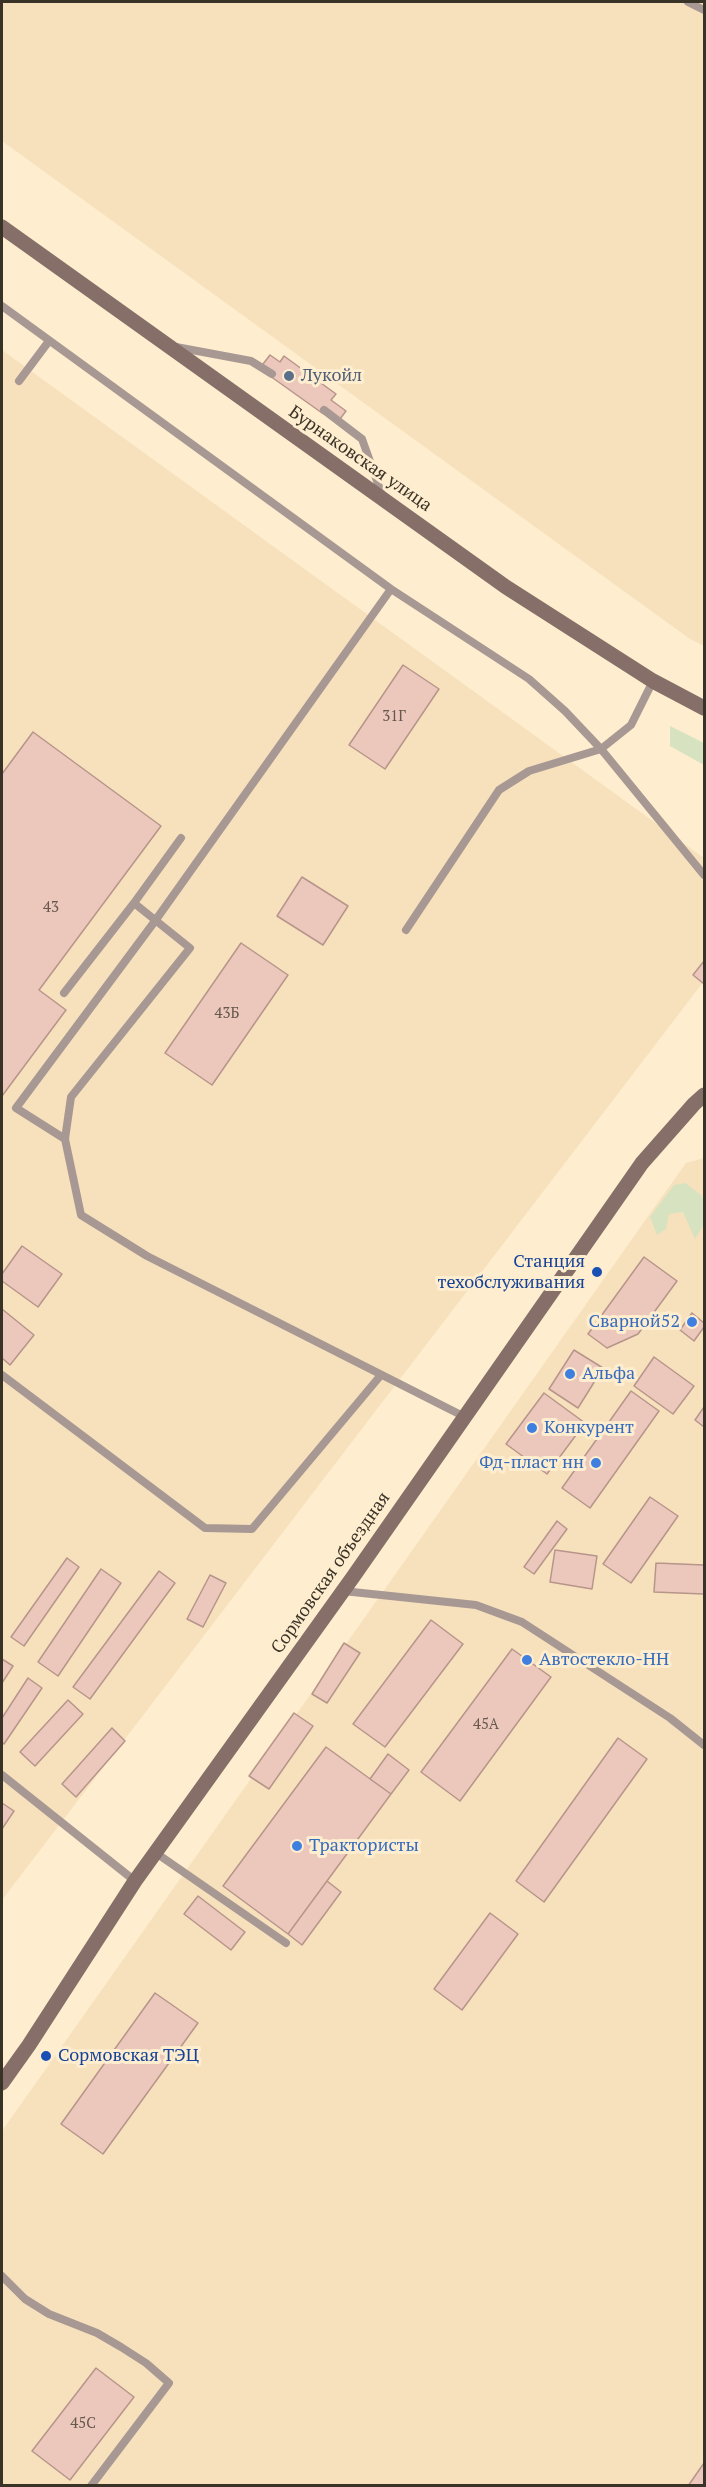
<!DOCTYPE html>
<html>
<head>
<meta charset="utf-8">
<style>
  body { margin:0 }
  #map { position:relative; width:706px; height:2487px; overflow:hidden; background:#feedce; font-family:"PT Serif",serif }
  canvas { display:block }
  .frame { position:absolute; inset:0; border:3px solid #393227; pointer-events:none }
</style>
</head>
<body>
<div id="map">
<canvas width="706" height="2487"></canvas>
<div class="frame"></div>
</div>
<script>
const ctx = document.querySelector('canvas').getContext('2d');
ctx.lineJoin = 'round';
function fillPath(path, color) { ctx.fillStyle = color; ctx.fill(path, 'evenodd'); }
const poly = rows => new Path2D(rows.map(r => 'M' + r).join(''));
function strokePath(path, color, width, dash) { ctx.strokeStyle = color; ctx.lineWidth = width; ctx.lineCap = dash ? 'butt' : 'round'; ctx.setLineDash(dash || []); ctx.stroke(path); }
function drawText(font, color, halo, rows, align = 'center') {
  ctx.font = font + ' "PT Serif",serif'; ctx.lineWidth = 6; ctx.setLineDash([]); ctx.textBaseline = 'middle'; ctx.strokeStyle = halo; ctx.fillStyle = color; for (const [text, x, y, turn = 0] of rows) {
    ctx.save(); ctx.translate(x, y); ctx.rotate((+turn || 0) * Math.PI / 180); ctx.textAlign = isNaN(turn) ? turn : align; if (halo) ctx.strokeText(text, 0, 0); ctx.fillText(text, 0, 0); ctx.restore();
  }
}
fillPath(poly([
  [2,2,704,2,704,646,690,639,2,141],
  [2,350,704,858,704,981,2,1900],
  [704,1158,704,2485,2,2486,2,2131,661,1198,686,1163]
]), '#f7e1bd');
fillPath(poly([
  [670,726,704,743,704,765,670,746],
  [685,1183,701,1195,704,1200,704,1224,695,1239,683,1212,669,1214,666,1229,657,1235,650,1217,674,1185]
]), '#d7e2c0');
const building = poly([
  [270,355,280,362,284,356,336,394,331,400,346,411,340,419,322,413,270,376,263,364,270,355],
  [403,665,439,689,385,769,349,745,403,665],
  [33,732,161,826,39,990,66,1010,2,1096,2,774,33,732],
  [302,877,348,906,323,945,277,916,302,877],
  [241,943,288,975,212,1085,165,1053,241,943],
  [704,961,704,984,693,975,704,961],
  [22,1246,62,1274,38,1307,2,1281,2,1274,22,1246],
  [644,1257,677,1281,638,1334,607,1348,588,1334,644,1257],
  [2,1309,34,1335,10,1365,2,1358,2,1309],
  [692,1313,704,1323,704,1327,694,1341,680,1330,692,1313],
  [574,1350,603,1368,578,1408,549,1389,574,1350],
  [654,1357,694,1386,673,1414,634,1386,654,1357],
  [631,1391,659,1411,590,1508,562,1488,631,1391],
  [544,1393,585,1423,547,1474,506,1444,544,1393],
  [704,1407,704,1427,695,1420,704,1407],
  [650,1497,678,1516,631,1583,603,1564,650,1497],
  [557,1521,567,1529,534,1574,524,1567,557,1521],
  [555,1550,597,1556,592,1589,550,1582,555,1550],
  [67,1558,79,1567,24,1646,11,1637,67,1558],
  [656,1563,704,1565,704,1594,654,1592,656,1563],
  [101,1569,121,1583,58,1676,38,1662,101,1569],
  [159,1571,175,1583,90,1699,73,1687,159,1571],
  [210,1575,226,1583,203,1627,187,1619,210,1575],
  [431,1620,463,1644,385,1747,353,1724,431,1620],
  [344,1643,360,1653,327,1703,312,1694,344,1643],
  [512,1649,551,1677,460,1801,421,1772,512,1649],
  [2,1659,13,1666,2,1683,2,1659],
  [28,1678,42,1688,4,1744,2,1742,2,1718,28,1678],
  [68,1700,83,1714,35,1766,20,1752,68,1700],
  [294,1713,313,1726,269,1789,249,1776,294,1713],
  [112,1728,125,1741,76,1797,62,1784,112,1728],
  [618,1738,647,1759,544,1902,516,1881,618,1738],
  [326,1747,391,1794,288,1934,223,1886,326,1747],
  [388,1754,409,1770,391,1794,370,1779,388,1754],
  [2,1803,14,1811,2,1829,2,1803],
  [327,1881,341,1892,302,1945,288,1934,327,1881],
  [198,1896,245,1932,231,1950,184,1914,198,1896],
  [490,1913,518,1934,462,2010,434,1989,490,1913],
  [155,1993,198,2023,103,2154,61,2124,155,1993],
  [96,2368,134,2397,70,2480,32,2451,96,2368],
  [704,2463,704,2486,688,2486,704,2463]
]);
fillPath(building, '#ecc8bc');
strokePath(building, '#b7958a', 1.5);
strokePath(poly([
  [688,2,704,10],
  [2,306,391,589,529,679,565,711,601,749,704,875],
  [176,347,251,361,272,374],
  [19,381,49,341],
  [324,410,362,439,382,495],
  [134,903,181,838],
  [406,930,499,790,529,771,601,749,631,725,653,681],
  [64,993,134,903,190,948,71,1097,65,1139,81,1215,147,1256,465,1417],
  [65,1139,16,1108,155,921,391,589],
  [2,1375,205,1528,252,1529,381,1375],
  [343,1591,476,1605,522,1622,670,1718,704,1745],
  [2,1775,135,1881],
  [156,1853,286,1943],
  [2,2276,25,2299,49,2314,97,2333,121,2347,146,2363,169,2383,91,2486]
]), '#a89893', 8);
strokePath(poly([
  [2,227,506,587,653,681,704,708],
  [2,2083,29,2045,135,1881,353,1577,642,1163,694,1104,704,1095]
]), '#856f68', 15);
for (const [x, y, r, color] of [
  [289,376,6,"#5c6f8a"],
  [597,1272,6,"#1a4fb4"],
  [692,1322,6,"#3f7fe0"],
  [570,1374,6,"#3f7fe0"],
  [532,1428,6,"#3f7fe0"],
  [596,1463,6,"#3f7fe0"],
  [527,1660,6,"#3f7fe0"],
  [297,1846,6,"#3f7fe0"],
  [46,2056,6,"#1a4fb4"]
]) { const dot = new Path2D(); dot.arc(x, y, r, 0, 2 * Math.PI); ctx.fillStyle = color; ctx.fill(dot); strokePath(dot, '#feedce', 2); }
drawText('15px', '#66584c', null, [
  ["31Г",394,717],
  ["43",51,908],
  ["43Б",227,1014],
  ["45А",486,1725],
  ["45С",83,2424]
]);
drawText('18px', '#4e5e75', '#feedce', [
  ["Лукойл",301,376]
], 'left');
drawText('18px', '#393227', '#feedce', [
  ["Бурнаковская улица",360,459,35],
  ["Сормовская объездная",331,1573,-55]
]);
drawText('18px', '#164399', '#feedce', [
  ["Станция",585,1262],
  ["техобслуживания",585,1283],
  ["Сормовская ТЭЦ",58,2056,"left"]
], 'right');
drawText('18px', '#366cbe', '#feedce', [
  ["Сварной52",680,1322,"right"],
  ["Альфа",582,1374],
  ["Конкурент",544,1428],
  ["Фд-пласт нн",584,1463,"right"],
  ["Автостекло-НН",539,1660],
  ["Трактористы",309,1846]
], 'left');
</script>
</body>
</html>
